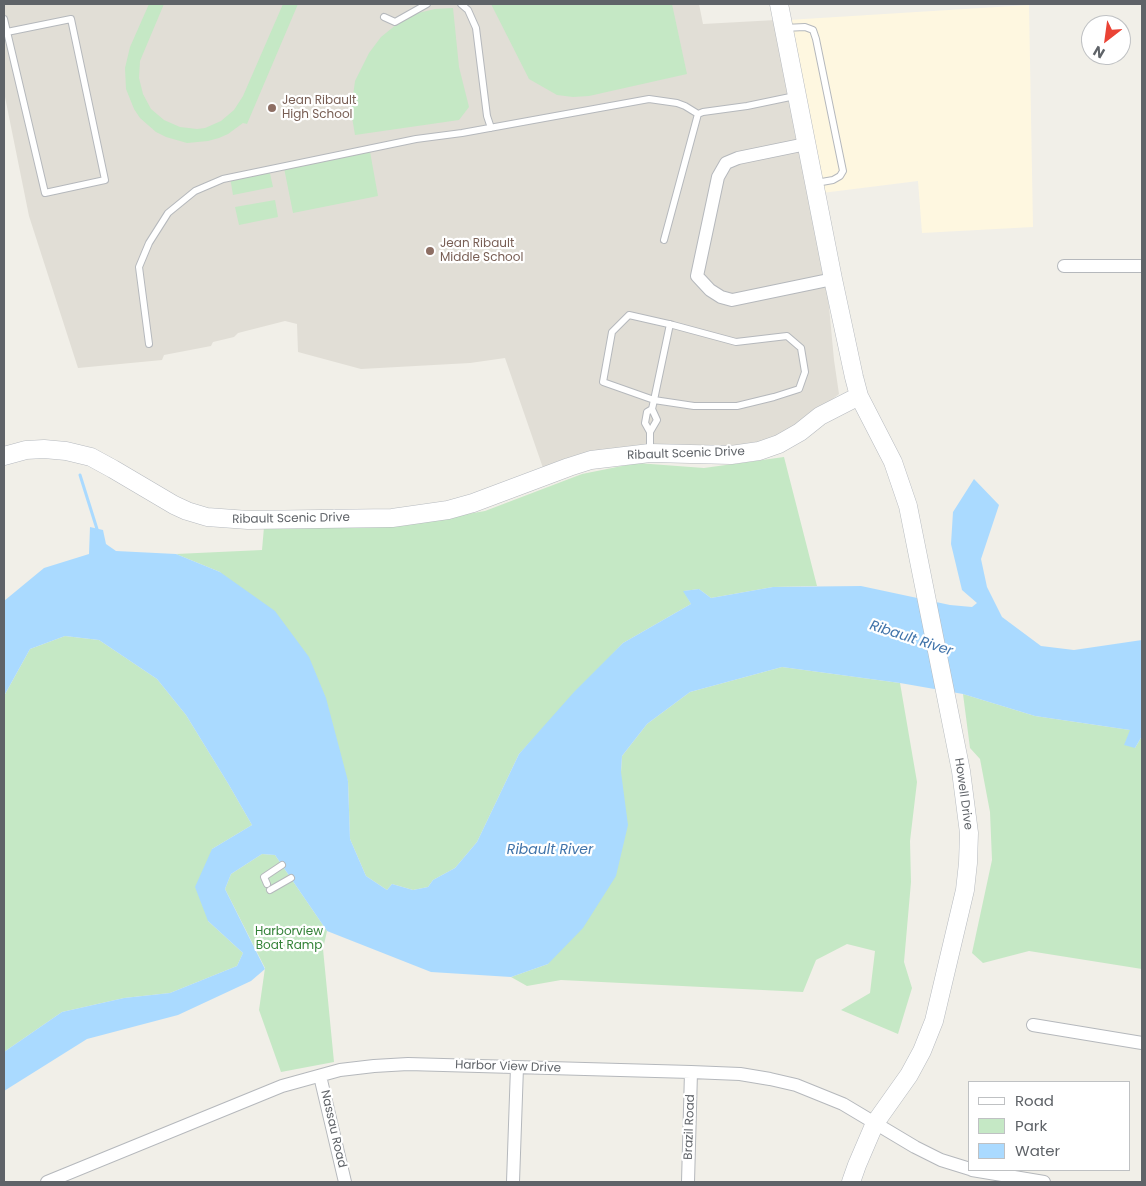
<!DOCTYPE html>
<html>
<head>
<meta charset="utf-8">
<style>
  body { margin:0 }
  #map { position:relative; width:1146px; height:1186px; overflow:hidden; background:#f1efe8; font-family:Poppins,sans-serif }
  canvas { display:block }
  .frame { position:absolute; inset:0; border:5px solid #5f6368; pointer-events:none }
  .legend { position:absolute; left:968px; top:1081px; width:162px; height:90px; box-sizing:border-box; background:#fff; border:1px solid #bfc1c3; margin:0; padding:6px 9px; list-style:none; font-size:15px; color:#5f6368 }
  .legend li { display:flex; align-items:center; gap:10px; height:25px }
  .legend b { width:25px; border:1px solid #bfc1c3 }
  .north { position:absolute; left:1081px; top:15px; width:50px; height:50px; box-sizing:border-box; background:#fff; border:1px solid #bfc1c3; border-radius:50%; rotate:210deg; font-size:14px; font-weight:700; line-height:20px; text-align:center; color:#5f6368 }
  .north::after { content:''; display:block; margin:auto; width:18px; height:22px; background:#ea4335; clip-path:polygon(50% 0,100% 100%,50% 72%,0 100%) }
</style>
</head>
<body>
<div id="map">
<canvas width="1146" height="1186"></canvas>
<div class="frame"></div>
<ul class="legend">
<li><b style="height:6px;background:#fff"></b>Road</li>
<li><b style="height:14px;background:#c5e8c5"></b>Park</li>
<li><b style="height:14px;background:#aadaff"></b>Water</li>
</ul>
<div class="north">N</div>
</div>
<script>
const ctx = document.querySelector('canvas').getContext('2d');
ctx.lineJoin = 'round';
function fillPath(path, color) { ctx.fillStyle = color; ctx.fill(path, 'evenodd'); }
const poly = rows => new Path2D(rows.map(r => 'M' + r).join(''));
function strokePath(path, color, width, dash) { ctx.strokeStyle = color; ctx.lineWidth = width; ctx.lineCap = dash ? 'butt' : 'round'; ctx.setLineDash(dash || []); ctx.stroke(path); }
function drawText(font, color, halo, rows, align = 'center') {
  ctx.font = font + ' Poppins,sans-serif'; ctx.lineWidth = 4.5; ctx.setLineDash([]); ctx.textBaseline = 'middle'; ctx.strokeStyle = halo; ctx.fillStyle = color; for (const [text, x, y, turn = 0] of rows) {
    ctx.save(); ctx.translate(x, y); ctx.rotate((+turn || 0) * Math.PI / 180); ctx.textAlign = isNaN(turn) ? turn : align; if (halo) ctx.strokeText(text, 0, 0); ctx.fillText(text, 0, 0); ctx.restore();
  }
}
fillPath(poly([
  [1029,5,1033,227,922,233,918,181,822,193,788,20]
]), '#fef7e0');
fillPath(poly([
  [4,4,699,4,703,24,776,20,827,285,834,360,839,394,795,429,763,444,543,468,505,358,470,363,361,369,298,352,297,324,285,321,238,333,234,337,213,342,211,346,164,355,162,360,78,368,29,216,4,92]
]), '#e1ded6');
fillPath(poly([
  [149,4,164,4,140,61,139,78,143,94,151,109,164,120,180,127,197,129,205,128,221,121,234,110,243,96,283,4,298,4,247,124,243,123,228,134,219,138,208,141,187,143,166,137,156,132,140,118,134,109,126,89,125,68,130,47],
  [491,4,672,4,687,74,589,96,573,97,557,95,529,79],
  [453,8,459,67,469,107,459,120,355,135,351,111,355,81,369,53,381,37,397,24,418,13,435,9],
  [369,146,378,196,293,213,283,163],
  [269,169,273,187,233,195,230,177],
  [275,200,278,217,239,225,235,207],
  [784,457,817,586,773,587,711,598,699,589,684,591,691,604,623,643,519,754,477,842,455,868,433,880,428,887,413,890,392,884,387,890,366,876,350,839,348,781,220,572,176,554,262,550,264,527,397,526,485,511,582,474,637,463,704,468],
  [65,636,99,640,157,679,186,715,229,785,252,825,212,849,208,921,243,953,237,966,170,993,124,998,62,1012,4,1052,4,696,30,649],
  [782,667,900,683,917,782,910,841,911,882,904,962,912,988,898,1034,841,1010,870,993,875,951,847,944,816,960,803,992,561,980,527,986,511,977,548,964,621,772,622,756,647,724,690,692],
  [963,694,1035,716,1130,730,1135,748,1142,736,1142,969,1029,951,983,963,972,953,992,860,990,812,980,759,970,748],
  [262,854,275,855,327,931,323,949,334,1062,281,1072,259,1010,265,968,225,889,231,874]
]), '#c5e8c5');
fillPath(poly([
  [974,479,999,505,981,559,987,587,1002,617,1041,646,1074,650,1142,640,1142,736,1135,748,1124,745,1130,730,1035,716,963,694,900,683,782,667,690,692,647,724,622,756,621,772,628,825,616,876,583,928,548,964,511,977,431,972,327,931,275,855,262,854,231,874,225,889,265,969,251,981,178,1015,87,1039,4,1091,4,1052,62,1012,124,998,170,993,237,966,243,953,208,921,195,887,212,849,252,825,229,785,186,715,157,679,99,640,65,636,30,649,4,696,4,601,44,568,89,554,90,527,103,530,106,544,116,551,176,554,220,572,275,611,309,657,326,698,348,781,350,839,366,876,387,890,392,884,413,890,428,887,433,880,455,868,477,842,519,754,574,692,623,643,691,604,683,591,699,589,711,598,773,587,861,586,950,605,972,607,977,603,962,590,951,544,953,512]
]), '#aadaff');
strokePath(poly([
  [80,475,97,529]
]), '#aadaff', 3);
const lane = poly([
  [461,4,468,10,476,28,487,116,491,128],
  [384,17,395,22,427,4],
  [4,19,45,193,105,180,71,19,7,32],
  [784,28,805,27,813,30,816,39,835,132,843,171,840,176,833,180,816,183],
  [664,240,698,114,703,112,747,106,795,96],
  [149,344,139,267,149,243,168,213,195,191,223,179,416,139,462,133,649,99,677,103,685,106,698,114],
  [652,409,654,400,694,406,737,406,774,397,799,389,805,372,801,348,787,336,736,342,673,325,629,315,612,332,603,382,654,400,670,324],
  [650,452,650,432,657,420,652,409,647,412,645,423,650,432],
  [267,884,264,877,282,865],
  [270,890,291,878]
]);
const street = poly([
  [806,144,738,158,726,163,718,177,697,276,710,290,721,297,732,300,833,279],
  [1064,266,1142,266],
  [1033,1025,1142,1043],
  [320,1076,345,1182],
  [972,1170,1044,1182],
  [47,1182,282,1086,340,1070,374,1066,408,1064,691,1072,740,1074,770,1079,796,1085,843,1104,915,1147,941,1160,970,1169],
  [513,1182,517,1067],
  [688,1182,691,1072]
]);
const secondary = poly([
  [779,4,833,279,854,377,859,396,893,462,908,506,961,771,969,833,968,863,965,890,934,1021,922,1051,909,1075,875,1123,857,1165,851,1182],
  [4,456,26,450,44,449,66,451,91,457,113,469,174,505,187,511,207,517,248,520,392,518,448,510,473,503,569,467,591,460,650,453,731,455,759,451,779,444,800,432,820,416,859,396]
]);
strokePath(lane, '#b5b8bc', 8);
strokePath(street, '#b5b8bc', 14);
strokePath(secondary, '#b6babf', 19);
strokePath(lane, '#fff', 6);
strokePath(street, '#fff', 12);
strokePath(secondary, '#fff', 18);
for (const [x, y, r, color] of [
  [272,108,5,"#8d6e63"],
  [430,251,5,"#8d6e63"]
]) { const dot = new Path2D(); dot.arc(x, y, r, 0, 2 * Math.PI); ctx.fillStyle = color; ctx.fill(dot); strokePath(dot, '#fff', 2); }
drawText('12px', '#785e54', '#fff', [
  ["Jean Ribault",282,101],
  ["High School",282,115],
  ["Jean Ribault",440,244],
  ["Middle School",440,258]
], 'left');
drawText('12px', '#5f6368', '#fff', [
  ["Ribault Scenic Drive",686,454,-2],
  ["Ribault Scenic Drive",291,519,-1],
  ["Howell Drive",963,794,82],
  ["Harbor View Drive",508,1067,2],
  ["Brazil Road",690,1127,-88],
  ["Nassau Road",333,1129,77]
]);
drawText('12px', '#348238', '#fff', [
  ["Harborview",289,932],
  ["Boat Ramp",289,946]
]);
drawText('italic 14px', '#4174aa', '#fff', [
  ["Ribault River",911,639,18],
  ["Ribault River",550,850]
]);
</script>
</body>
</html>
